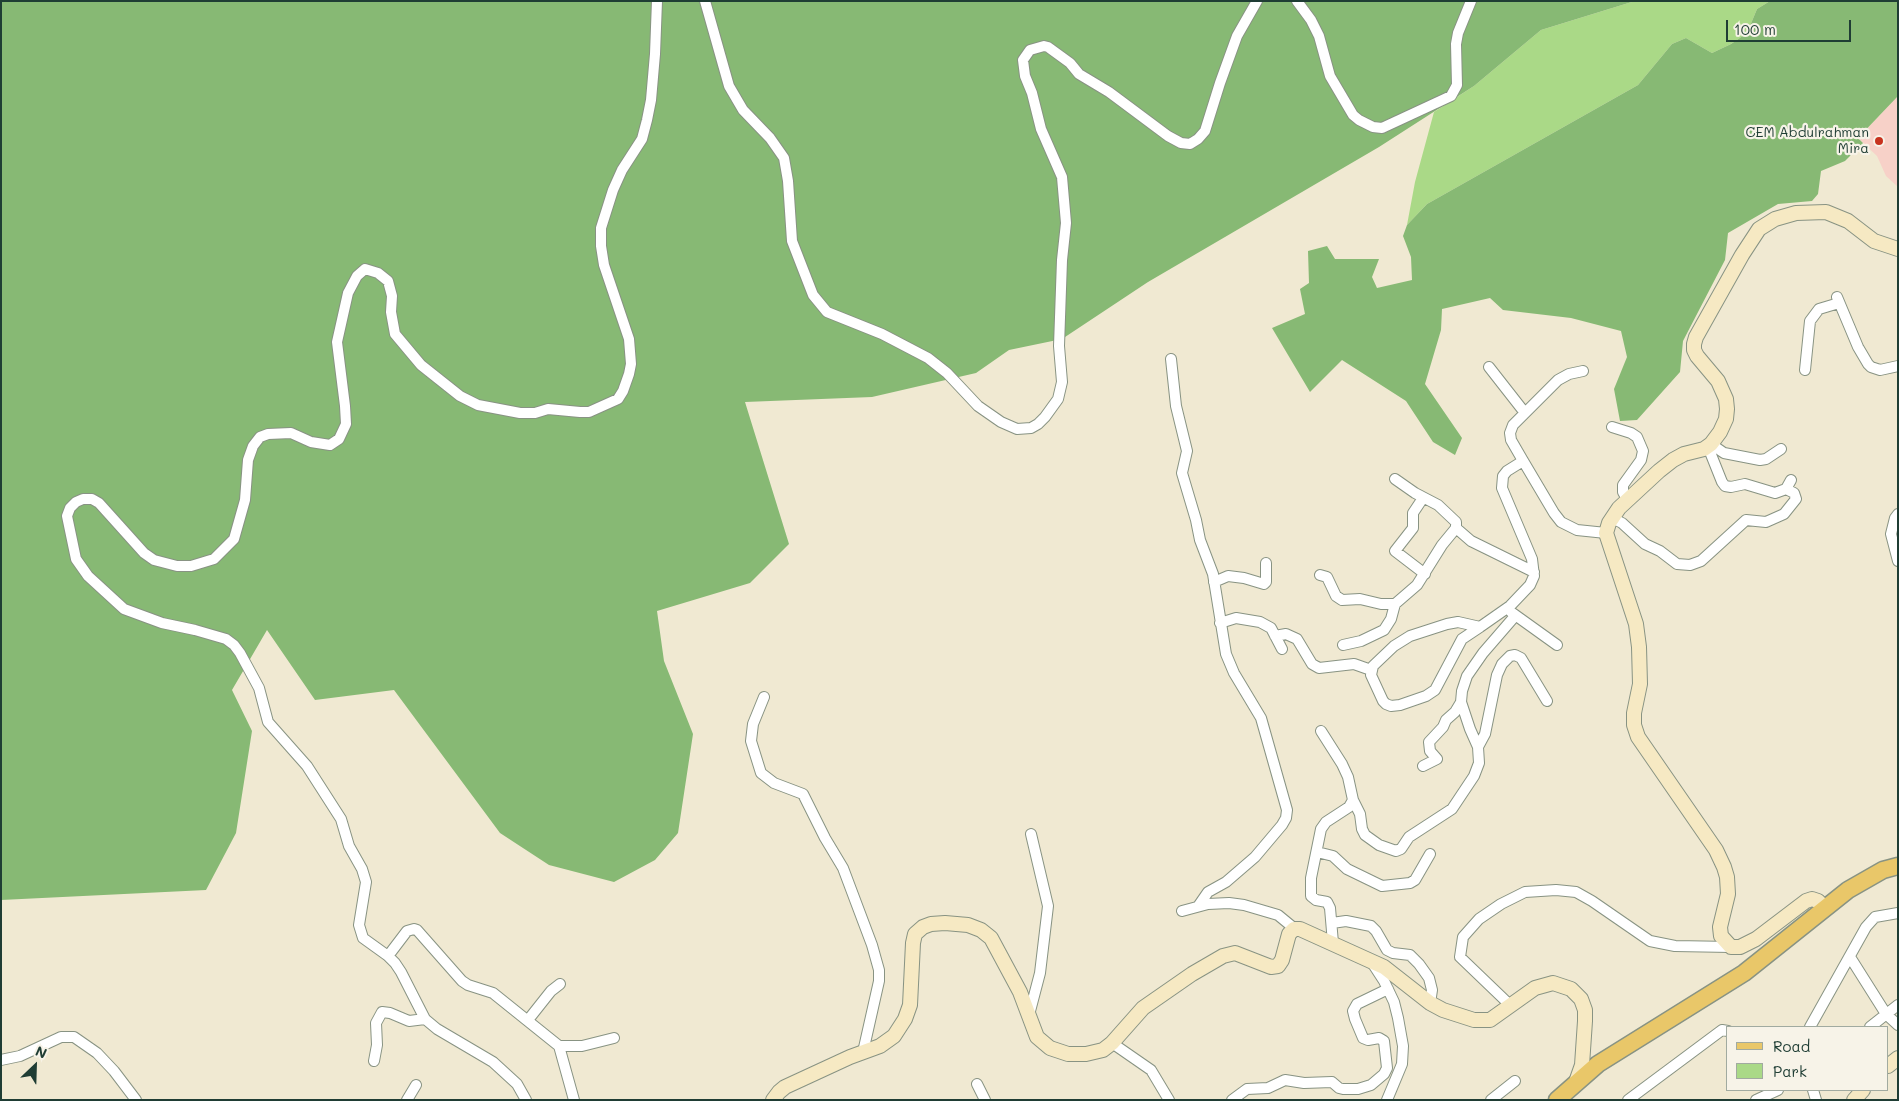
<!DOCTYPE html>
<html>
<head>
<meta charset="utf-8">
<style>
  body { margin:0 }
  #map { position:relative; width:1899px; height:1101px; overflow:hidden; background:#f0e9d2; font-family:Mali,sans-serif }
  canvas { display:block }
  .frame { position:absolute; inset:0; border:2px solid #1f3d34; pointer-events:none }
  .legend { position:absolute; left:1726px; top:1026px; width:162px; height:65px; box-sizing:border-box; background:#f7f3e8; border:1px solid #a1aaa0; margin:0; padding:6px 9px; list-style:none; font-size:15px; color:#1f3d34 }
  .legend li { display:flex; align-items:center; gap:10px; height:25px }
  .legend b { width:25px; border:1px solid #a1aaa0 }
  .north { position:absolute; left:10px; top:1041px; width:50px; height:50px; -webkit-text-stroke:4px #f7f3e8; paint-order:stroke; rotate:24deg; font-size:14px; font-weight:700; line-height:20px; text-align:center; color:#1f3d34 }
  .north::after { content:''; display:block; margin:auto; width:18px; height:22px; background:#1f3d34; clip-path:polygon(50% 0,100% 100%,50% 72%,0 100%) }
  .scale { position:absolute; left:1726px; top:20px; width:125px; height:22px; box-sizing:border-box; border:2px solid #1f3d34; border-top:0; padding-left:6px; font-size:15px; line-height:18px; white-space:nowrap; color:#1f3d34; -webkit-text-stroke:4px #f7f3e8; paint-order:stroke }
</style>
</head>
<body>
<div id="map">
<canvas width="1899" height="1101"></canvas>
<div class="frame"></div>
<ul class="legend">
<li><b style="height:6px;background:#e9c769"></b>Road</li>
<li><b style="height:14px;background:#aad987"></b>Park</li>
</ul>
<div class="north">N</div>
<div class="scale">100 m</div>
</div>
<script>
const ctx = document.querySelector('canvas').getContext('2d');
ctx.lineJoin = 'round';
function fillPath(path, color) { ctx.fillStyle = color; ctx.fill(path, 'evenodd'); }
const poly = rows => new Path2D(rows.map(r => 'M' + r).join(''));
function strokePath(path, color, width, dash) { ctx.strokeStyle = color; ctx.lineWidth = width; ctx.lineCap = dash ? 'butt' : 'round'; ctx.setLineDash(dash || []); ctx.stroke(path); }
function drawText(font, color, halo, rows, align = 'center') {
  ctx.font = font + ' Mali,sans-serif'; ctx.lineWidth = 4.5; ctx.setLineDash([]); ctx.textBaseline = 'middle'; ctx.strokeStyle = halo; ctx.fillStyle = color; for (const [text, x, y, turn = 0] of rows) {
    ctx.save(); ctx.translate(x, y); ctx.rotate((+turn || 0) * Math.PI / 180); ctx.textAlign = isNaN(turn) ? turn : align; if (halo) ctx.strokeText(text, 0, 0); ctx.fillText(text, 0, 0); ctx.restore();
  }
}
fillPath(poly([
  [1898,96,1898,187,1886,176,1877,156,1858,138]
]), '#f7d1c8');
fillPath(poly([
  [1635,1,1770,1,1757,9,1747,33,1731,44,1712,53,1686,38,1672,44,1638,85,1427,204,1407,225,1415,182,1434,112,1474,86,1541,30]
]), '#aad987');
fillPath(poly([
  [1,1,1635,1,1541,30,1474,86,1379,147,1148,282,1062,339,1009,350,976,373,872,397,745,402,789,544,750,583,657,611,664,661,693,734,678,833,655,860,614,882,549,865,500,833,394,690,315,700,267,630,232,690,252,731,236,833,206,890,1,900],
  [1770,1,1898,1,1898,96,1858,138,1863,143,1845,161,1821,171,1818,194,1812,201,1778,204,1728,233,1725,260,1683,341,1680,372,1637,420,1620,421,1614,389,1627,357,1621,331,1571,318,1503,310,1490,298,1442,309,1441,330,1425,384,1462,438,1455,455,1433,442,1406,401,1342,360,1310,392,1272,328,1305,314,1300,289,1309,283,1308,251,1327,246,1335,259,1379,259,1372,277,1377,288,1412,280,1411,257,1403,236,1407,225,1427,204,1638,85,1672,44,1686,38,1712,53,1731,44,1747,33,1757,9]
]), '#87b974');
const street = poly([
  [705,1,729,86,743,110,770,138,784,158,788,181,792,241,813,295,827,312,882,334,928,358,947,373,978,406,1001,422,1017,429,1031,428,1038,424,1045,417,1058,399,1062,382,1059,346,1062,260,1066,223,1062,177,1041,129,1032,93,1025,76,1023,60,1030,50,1044,46,1048,47,1070,63,1079,74,1109,92,1168,136,1181,143,1190,144,1198,139,1205,131,1220,83,1237,36,1257,1],
  [1297,1,1311,20,1319,36,1330,76,1353,115,1359,120,1373,127,1382,128,1451,96,1457,85,1456,44,1458,33,1471,1],
  [1837,297,1858,347,1868,364,1871,367,1880,370,1898,366],
  [1171,359,1176,406,1187,451,1182,473,1196,520,1200,540,1213,574,1226,654,1234,673,1261,718,1287,810,1286,818,1282,825,1255,857,1226,882,1208,892,1199,905],
  [1489,367,1525,413],
  [1805,370,1810,321,1819,309,1839,303],
  [1583,371,1569,374,1558,380,1513,425,1510,433,1511,440,1522,459,1554,513,1561,522,1577,530,1606,533],
  [1612,427,1631,433,1637,437,1643,451,1641,460,1623,485,1623,492,1627,499],
  [1711,444,1724,453,1760,460,1766,459,1781,449],
  [1708,447,1722,482,1725,486,1731,487,1745,484,1775,493,1786,489,1791,480],
  [1423,498,1413,513,1413,528,1395,551,1425,574],
  [1898,514,1895,518,1891,534,1898,561],
  [1612,518,1622,523,1645,544,1660,551,1677,564,1690,565,1701,561,1746,520,1766,522,1784,514,1796,499,1794,493,1786,489],
  [1456,528,1471,541,1534,572],
  [1320,575,1327,577,1336,596,1342,600,1360,599,1381,604,1395,604,1417,585,1442,545,1456,528,1456,522,1438,505,1415,493,1395,479],
  [1214,582,1228,576,1244,578,1264,584,1266,582,1266,563],
  [1511,612,1557,645],
  [1458,622,1480,627,1462,639,1435,690,1426,696,1400,705,1391,706,1386,704,1383,701,1371,675,1373,666,1394,646,1410,636,1447,624,1458,622],
  [1220,623,1236,618,1260,622,1271,628,1282,649],
  [1480,627,1510,606,1530,585,1534,576,1532,559,1502,488,1503,476,1507,471,1523,461],
  [1275,636,1286,634,1297,639,1312,664,1319,668,1354,664,1371,670],
  [1343,645,1361,641,1384,630,1391,619,1395,604],
  [764,697,753,724,751,741,761,773,774,783,803,794,825,838,843,868,872,945,879,970,879,981,863,1052],
  [1321,731,1342,764,1348,777,1353,800,1349,807,1326,822,1321,829,1311,878,1311,896,1316,900,1327,902,1330,908,1333,943],
  [1478,747,1485,734,1497,675,1502,664,1510,656,1515,655,1521,658,1547,701],
  [1423,766,1437,759,1430,751,1429,742,1443,727,1446,720,1455,712,1461,702],
  [1353,800,1360,814,1362,829,1365,835,1379,845,1396,851,1401,849,1409,837,1452,809,1474,776,1479,763,1478,747,1470,729,1461,702,1462,691,1467,676,1483,653,1515,616],
  [1317,852,1333,856,1347,869,1382,886,1410,883,1415,880,1430,854],
  [1182,911,1208,904,1229,903,1244,905,1278,915,1295,929],
  [1332,923,1346,921,1371,926,1376,931,1387,950,1393,953,1410,955,1419,964,1429,978,1432,990,1430,1003],
  [388,956,407,931,414,929,417,930,462,981,468,985,493,993,559,1046,582,1046,614,1038],
  [1850,957,1886,1014,1898,1025],
  [1371,961,1384,981,1394,1002,1398,1018,1403,1046,1402,1064,1387,1100],
  [1510,1005,1460,957,1463,937,1479,919,1501,904,1525,892,1556,890,1576,892,1592,901,1650,941,1675,946,1731,947],
  [1029,1015,1040,973,1048,906,1031,834],
  [528,1020,551,991,560,984],
  [1810,1027,1866,927,1875,917,1898,913],
  [1870,1027,1898,1005],
  [1112,1043,1151,1070,1169,1100],
  [559,1046,574,1100],
  [1,1060,20,1056,61,1037,74,1037,97,1053,114,1071,136,1100],
  [374,1061,377,1045,376,1023,382,1012,390,1013,409,1021,425,1019],
  [977,1084,985,1100],
  [1813,1090,1816,1100],
  [407,1100,416,1085],
  [526,1100,517,1084,493,1062,437,1029,425,1019,401,972,395,963,388,956,363,938,359,925,366,882,362,869,349,846,341,819,307,766,268,722,259,688,240,653,234,645,226,639,195,630,162,623,124,609,88,576,76,559,67,516,70,508,76,502,83,499,92,499,99,503,144,553,154,560,177,566,191,566,214,559,234,539,245,500,248,460,253,446,260,437,268,434,291,433,311,442,330,445,339,439,346,424,345,406,337,342,348,293,357,276,365,269,378,273,388,281,392,296,391,312,395,334,421,365,460,396,478,405,520,413,535,413,548,409,580,412,589,412,618,399,623,391,629,374,631,364,629,339,604,265,601,246,601,228,613,190,622,170,642,139,647,120,651,100,655,54,657,1],
  [1232,1100,1247,1089,1268,1088,1285,1080,1304,1083,1332,1082,1339,1088,1343,1089,1358,1089,1371,1085,1384,1074,1387,1068,1384,1041,1379,1038,1368,1040,1363,1038,1355,1019,1353,1011,1357,1004,1388,989],
  [1491,1100,1515,1081],
  [1628,1100,1722,1030,1728,1031],
  [1756,1100,1778,1090]
]);
const secondary = poly([
  [1825,908,1818,901,1812,899,1806,901,1756,939,1740,947,1731,947,1721,936,1720,927,1728,894,1727,877,1724,867,1716,850,1638,737,1634,725,1634,713,1640,684,1639,647,1636,624,1606,533,1609,523,1619,508,1659,471,1673,460,1684,454,1704,449,1711,444,1720,432,1726,419,1727,409,1726,399,1718,381,1697,356,1694,350,1694,344,1696,337,1742,255,1759,229,1775,219,1796,213,1826,212,1848,221,1874,241,1898,249],
  [1888,1066,1898,1058],
  [773,1100,779,1092,785,1087,850,1057,880,1046,894,1036,905,1019,910,1005,913,943,915,934,923,927,931,924,945,923,968,925,981,930,991,938,1020,992,1037,1037,1050,1048,1068,1054,1086,1054,1103,1050,1112,1043,1143,1008,1192,974,1223,956,1235,953,1271,967,1278,966,1282,960,1289,934,1294,929,1300,929,1384,967,1430,1003,1443,1010,1474,1020,1490,1020,1535,988,1553,983,1571,989,1581,999,1585,1010,1585,1021,1582,1065,1576,1082],
  [1854,1100,1863,1090]
]);
const primary = poly([
  [1557,1100,1598,1064,1744,973,1848,890,1883,870,1898,866]
]);
strokePath(street, '#889383', 12);
strokePath(secondary, '#889383', 16);
strokePath(primary, '#889383', 19);
strokePath(street, '#fff', 10);
strokePath(secondary, '#f6e9c3', 14);
strokePath(primary, '#e9c769', 16);
for (const [x, y, r, color] of [
  [1879,141,5,"#c8321e"]
]) { const dot = new Path2D(); dot.arc(x, y, r, 0, 2 * Math.PI); ctx.fillStyle = color; ctx.fill(dot); strokePath(dot, '#f7f3e8', 2); }
drawText('14px', '#1f3d34', '#f7f3e8', [
  ["CEM Abdulrahman",1869,133],
  ["Mira",1869,149]
], 'right');
</script>
</body>
</html>
